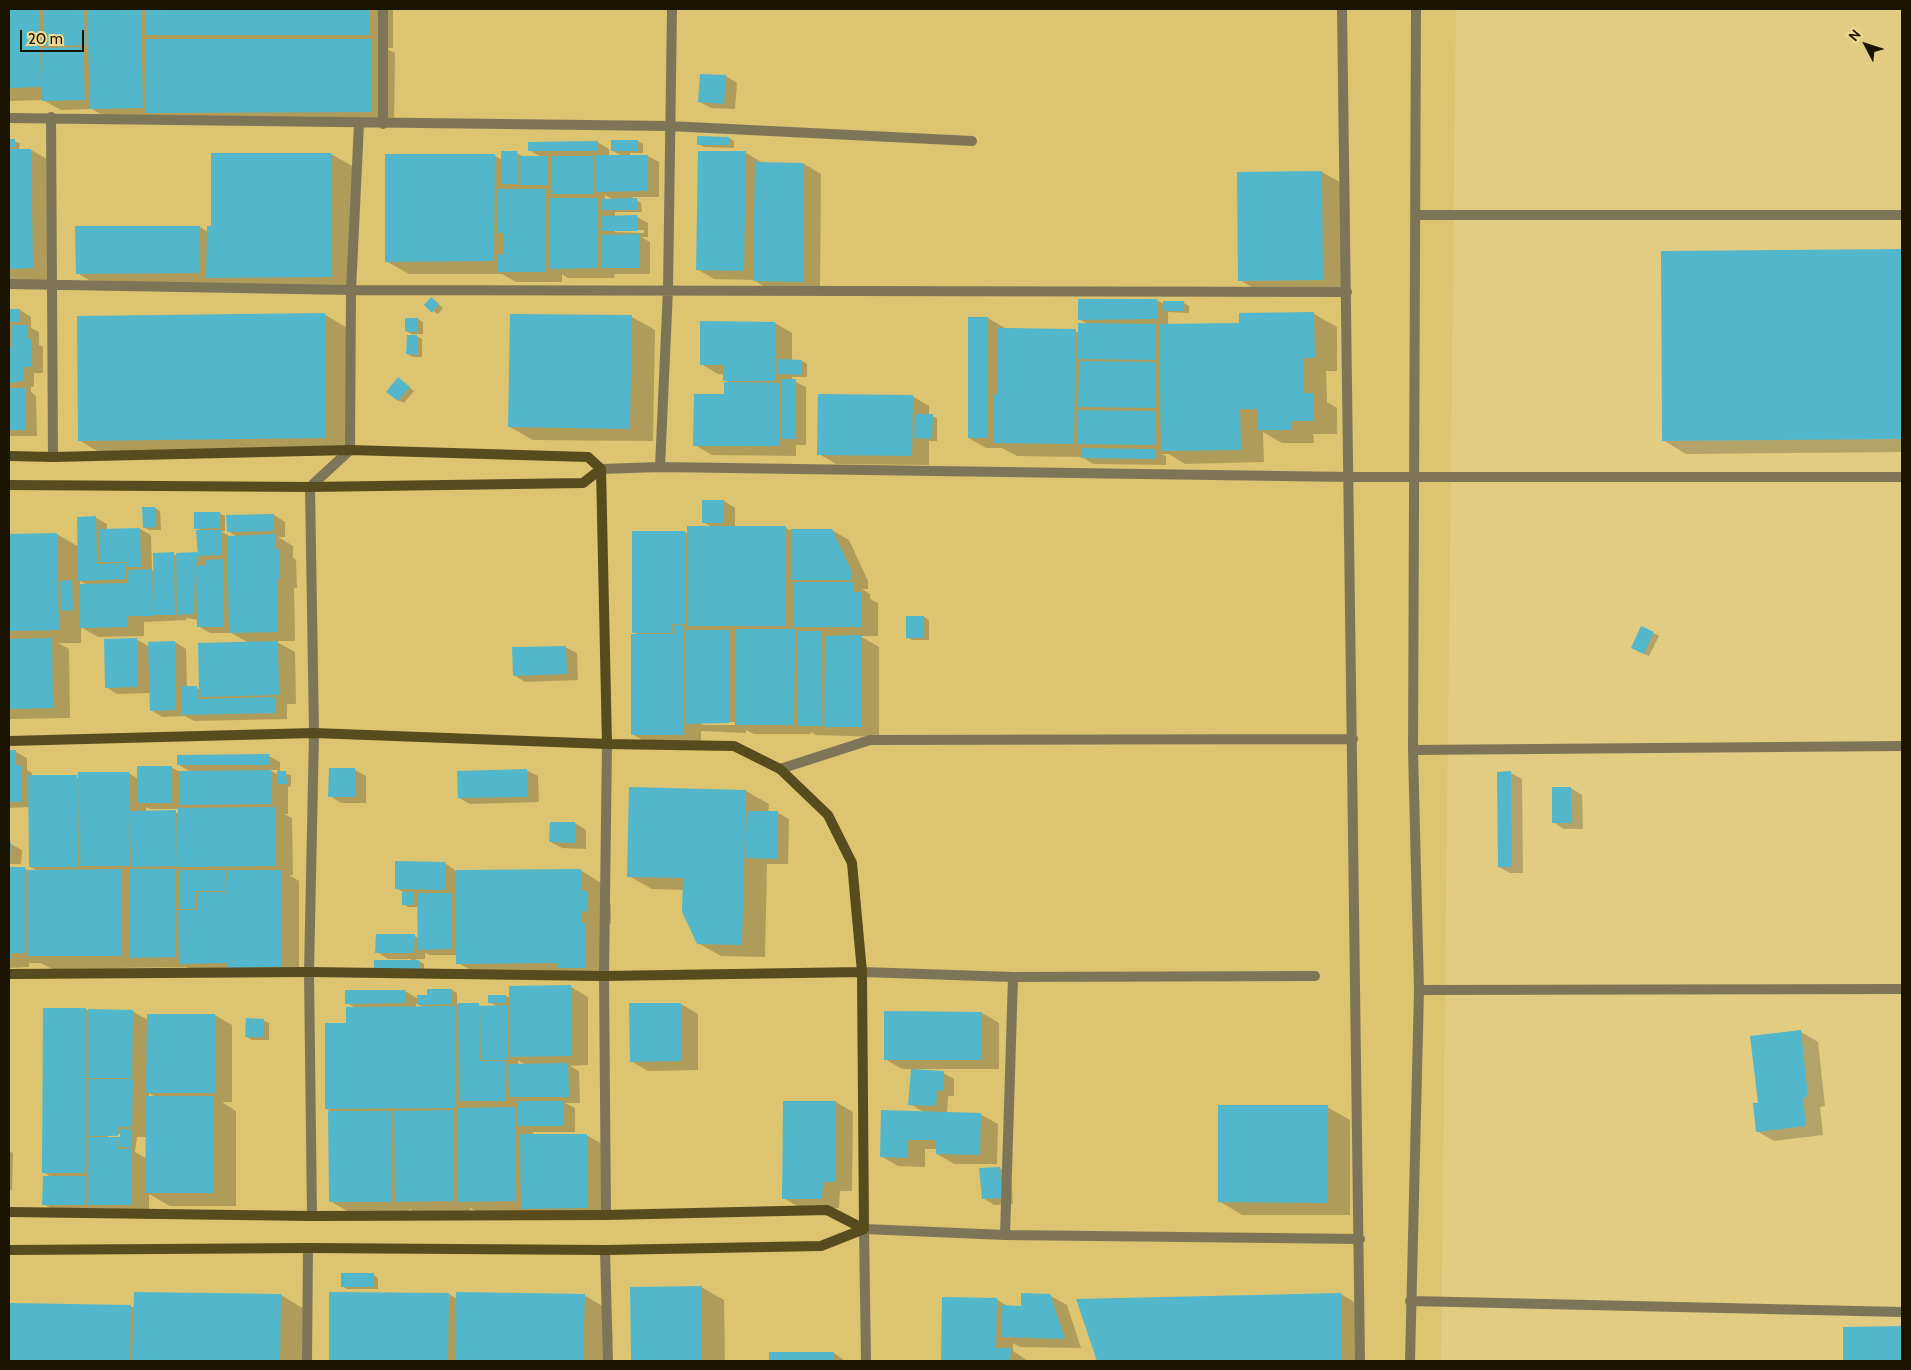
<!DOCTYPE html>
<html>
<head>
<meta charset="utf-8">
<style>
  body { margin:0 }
  #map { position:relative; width:1911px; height:1370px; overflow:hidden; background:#e2cc82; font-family:Cabin,sans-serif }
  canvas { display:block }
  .frame { position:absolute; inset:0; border:10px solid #191300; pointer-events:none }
  .north { position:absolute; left:1841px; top:20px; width:50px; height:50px; -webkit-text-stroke:4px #f0d98e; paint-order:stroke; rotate:310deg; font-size:14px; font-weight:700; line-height:20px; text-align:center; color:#191300 }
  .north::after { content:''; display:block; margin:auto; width:18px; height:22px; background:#191300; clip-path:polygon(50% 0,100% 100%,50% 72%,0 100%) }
  .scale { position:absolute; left:20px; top:30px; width:64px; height:22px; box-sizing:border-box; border:2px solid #191300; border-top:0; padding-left:6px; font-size:15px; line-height:18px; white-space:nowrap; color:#191300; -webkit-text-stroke:4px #f0d98e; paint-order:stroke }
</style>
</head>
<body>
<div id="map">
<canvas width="1911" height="1370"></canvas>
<div class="frame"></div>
<div class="north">N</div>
<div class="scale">20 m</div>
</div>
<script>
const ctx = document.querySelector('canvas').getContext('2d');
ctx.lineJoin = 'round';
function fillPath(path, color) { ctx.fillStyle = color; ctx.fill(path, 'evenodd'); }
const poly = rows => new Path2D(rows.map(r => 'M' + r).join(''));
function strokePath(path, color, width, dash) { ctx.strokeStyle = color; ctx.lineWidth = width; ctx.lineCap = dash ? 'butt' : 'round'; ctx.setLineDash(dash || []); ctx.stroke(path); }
fillPath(poly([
  [9,9,1456,9,1441,1361,9,1361]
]), '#ddc471');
fillPath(poly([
  [9,9,393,9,393,48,385,48,395,53,394,125,170,125,162,121,114,122,92,109,61,110,43,100,9,101],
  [726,76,737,83,735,109,711,108,700,102],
  [729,138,734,141,734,148,704,147,698,144],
  [9,140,20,143,19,150,31,150,54,163,56,281,9,282],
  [638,141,643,144,643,153,630,153,630,156,648,156,659,162,659,197,632,197,641,203,642,212,615,212,615,217,637,217,648,223,648,237,641,237,650,242,650,274,615,274,614,278,568,278,562,274,562,282,516,282,502,274,409,274,386,261,494,155,502,160,516,153,524,157,541,157,529,150,597,142,609,149,609,156,622,156,613,151],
  [605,195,613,200,605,200],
  [615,230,644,230,644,233,615,232],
  [746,153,763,163,804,164,821,174,820,291,771,291,754,280,714,279,697,269],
  [212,154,331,154,354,167,354,290,94,283,77,273,200,227,208,232,212,227],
  [1322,172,1345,185,1346,293,1263,294,1240,280,1239,173],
  [1902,250,1902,452,1686,454,1663,440,1662,252],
  [1156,300,1164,304,1184,303,1189,306,1189,313,1168,312,1168,325,1240,324,1314,314,1337,327,1337,371,1326,371,1327,402,1337,408,1337,434,1313,434,1314,443,1282,443,1263,432,1264,462,1185,464,1169,454,1162,454,1166,456,1166,465,1093,464,1082,457,1017,456,1002,448,986,448,969,438,988,318,1005,328,1075,331,1079,333,1088,324,1079,319],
  [436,302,443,308,438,314,433,311],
  [20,310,31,317,31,328,39,332,39,345,43,347,43,373,34,373,34,387,31,387,31,392,36,396,37,436,9,436,9,311],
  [324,314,347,328,348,451,102,454,79,440],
  [632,317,655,330,653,441,533,440,510,427],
  [418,319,423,322,423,334,413,334,422,339,422,357,413,357,408,354,415,336,406,331],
  [775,323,792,333,792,361,802,361,807,364,807,377,792,377,792,380,806,387,806,445,796,445,796,456,712,455,695,445,730,383,724,380,725,374,718,374,701,364],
  [399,379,414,391,404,403,398,400],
  [912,396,929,406,929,415,937,418,937,441,929,441,929,465,836,464,819,454],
  [703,501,724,501,735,508,735,528,786,528,793,532,832,530,849,540,868,581,868,589,862,589,870,594,870,599,878,603,878,636,860,636,879,647,879,737,816,735,811,732,811,734,754,734,746,730,746,733,701,731,701,744,649,744,632,734,638,635,633,632,685,532,688,534,712,527,703,522],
  [702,722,735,722,735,725,702,725],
  [155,508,160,511,161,530,149,530,144,527],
  [219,513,225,516,225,531,221,531,231,537,237,537,228,531,274,515,285,522,285,537,278,537,293,546,293,558,296,560,297,588,294,588,295,641,275,641,295,652,296,704,287,704,287,719,194,721,185,716,162,717,151,710,151,693,117,694,106,687,136,639,150,647,175,642,186,649,187,687,200,689,249,643,231,633,210,633,198,626,198,620,186,618,186,620,144,622,144,636,98,637,81,627,81,643,58,643,69,649,70,718,9,719,9,536,57,534,79,547,96,518,107,524,107,530,140,529,151,535,152,570,155,572,173,554,177,556,200,553,202,531,195,528],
  [80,581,88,585,80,585],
  [908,617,924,617,929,620,929,640,912,640,907,637],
  [1654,633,1659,636,1649,656,1637,651],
  [565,647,577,653,578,680,525,682,514,675],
  [9,752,16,752,27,758,27,770,32,773,32,776,79,778,129,773,138,779,171,767,180,772,191,772,179,765,269,756,280,762,280,773,291,775,291,786,288,787,288,814,284,814,292,818,293,875,289,875,299,881,299,977,197,973,186,967,52,969,41,963,29,963,29,967,9,968,9,868,24,868,31,872,38,871,30,867,30,807,9,808],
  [270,770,278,770,278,775],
  [146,807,150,809,179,809,179,813,146,812],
  [355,770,366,776,366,803,341,803,330,796],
  [526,770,538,776,539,802,470,804,459,798],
  [1511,773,1522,779,1523,873,1510,873,1499,867],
  [1571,788,1582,795,1583,829,1564,829,1553,822],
  [746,791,769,804,768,813,778,813,789,819,788,864,767,864,765,957,721,956,698,943,684,890,652,889,629,876],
  [551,823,575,823,586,830,586,849,562,848,551,842],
  [9,843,22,850,21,864,9,864],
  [397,862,445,863,456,871,580,870,603,884,604,901,611,905,611,924,604,924,608,981,581,981,572,975,481,976,458,963,458,955,430,955,425,953,425,959,415,959,424,964,424,972,380,972,411,961,411,959,388,959,377,952,414,936,419,938,419,907,408,907,403,904,403,892,396,888],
  [571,987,588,997,588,1065,570,1066,579,1071,580,1103,565,1103,575,1108,575,1132,533,1132,533,1136,586,1135,604,1145,604,1217,476,1211,470,1208,470,1211,413,1211,409,1209,409,1211,347,1211,330,1201,333,1113,327,1109,348,1024,356,1008,347,1003,347,992,405,991,418,999,452,990,457,993,457,1004,497,1007,490,1002,490,996,506,996,510,998],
  [416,1003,425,1008,416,1008],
  [518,1060,526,1065,518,1065],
  [681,1004,698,1014,698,1070,648,1071,631,1061],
  [44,1009,132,1011,148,1020,148,1015,215,1015,232,1025,232,1102,222,1102,236,1111,236,1206,170,1206,149,1194,149,1215,55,1211,44,1204,51,1177,43,1172],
  [149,1093,157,1098,149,1098],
  [108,1134,125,1134,125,1137,108,1137],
  [137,1137,147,1137,147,1159,135,1152],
  [982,1013,999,1023,999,1069,918,1069,918,1071,943,1073,954,1079,954,1096,948,1096,947,1113,980,1114,998,1124,997,1164,954,1164,937,1154,937,1149,925,1149,925,1167,898,1166,881,1156,925,1113,910,1104,912,1069,902,1069,885,1059],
  [263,1020,269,1023,269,1040,252,1040,247,1037],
  [1801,1032,1818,1042,1825,1106,1820,1107,1823,1135,1774,1141,1757,1131,1759,1104],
  [784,1102,836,1102,853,1112,852,1191,840,1191,839,1208,801,1208,783,1198],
  [1327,1107,1350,1120,1350,1215,1242,1215,1219,1201],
  [9,1151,13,1153,12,1190,9,1190],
  [1000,1168,1011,1175,1013,1204,994,1205,983,1198],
  [373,1275,378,1278,378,1289,347,1289,342,1286],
  [701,1287,724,1300,725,1361,632,1361,631,1288],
  [331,1294,449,1294,457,1299,584,1295,607,1309,606,1361,330,1361],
  [1341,1294,1364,1308,1364,1361,1098,1361,1078,1300],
  [281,1295,304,1309,303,1361,9,1361,9,1304,130,1306,135,1308],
  [1049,1295,1067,1305,1081,1348,1020,1347,1013,1343,1013,1351,1028,1361,942,1361,943,1298,996,1299,1009,1307,1022,1307],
  [1902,1327,1902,1361,1844,1361,1844,1328],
  [834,1353,845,1361,770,1361,770,1354]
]), '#0003');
fillPath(poly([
  [9,9,39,9,41,87,9,88],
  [43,9,84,9,85,45,43,46],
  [87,9,141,9,143,108,90,109],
  [145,9,370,9,370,35,145,35],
  [146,39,372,39,372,112,145,113],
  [83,47,85,100,42,101,41,48],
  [700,74,726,75,724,104,698,102],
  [697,136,729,137,729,145,697,145],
  [9,139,15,139,15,147,9,147],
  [611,140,638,140,638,151,611,151],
  [598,141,598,151,528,151,528,142],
  [9,149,31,149,33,268,9,269],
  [501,151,517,151,517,184,501,184],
  [698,151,746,151,744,271,696,270],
  [211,153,331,153,331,277,206,278,207,226,211,226],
  [385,154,495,154,494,261,385,262],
  [596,155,648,155,648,191,596,192],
  [520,156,548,156,548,185,520,185],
  [551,156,594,156,594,194,551,194],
  [755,162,804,163,803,282,753,281],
  [1322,171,1323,280,1238,281,1237,172],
  [497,189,546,189,545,272,497,272,497,254,503,254,503,233,497,233],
  [550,198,598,198,598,268,550,269],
  [637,198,637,210,601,210,601,199],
  [637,215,637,231,602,231,602,216],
  [75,226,200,226,200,273,76,274],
  [639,234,639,268,601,268,601,235],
  [1902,249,1902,439,1662,441,1661,251],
  [431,297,439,304,432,313,424,305],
  [1078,299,1157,299,1157,319,1078,320],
  [1163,301,1184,301,1184,311,1163,311],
  [9,309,20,309,20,322,9,322],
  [1314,312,1315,358,1304,358,1304,393,1314,393,1314,421,1291,421,1291,430,1258,430,1258,409,1240,409,1241,450,1161,451,1159,324,1239,323,1239,313],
  [325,313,326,438,78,441,77,316],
  [510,314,632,315,630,429,508,427],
  [968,317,988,317,988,438,968,438],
  [405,318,418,318,418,332,405,331],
  [700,321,775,322,775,381,723,381,723,365,700,365],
  [1078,323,1156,324,1155,360,1078,359],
  [12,325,28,325,28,339,32,339,32,367,23,367,23,381,9,383,9,347,12,347],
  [998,328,1076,329,1074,444,993,443,993,394,997,394],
  [407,335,417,335,417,355,406,354],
  [778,359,802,360,802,375,778,374],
  [1079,361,1156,362,1155,408,1078,407],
  [398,377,410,387,398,401,386,392],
  [782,379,796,379,795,439,781,439],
  [724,382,780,383,779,446,693,446,694,394,724,394],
  [9,388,25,388,26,430,9,430],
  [818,394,913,395,912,456,817,455],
  [1078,410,1156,411,1155,445,1078,444],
  [915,414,933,414,932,439,914,438],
  [1081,448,1155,449,1155,459,1081,458],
  [702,500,724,500,724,523,702,523],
  [142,507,155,507,156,527,143,528],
  [194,512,220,512,220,528,194,529],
  [274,514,274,531,227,532,226,515],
  [96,516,97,564,125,563,125,579,78,581,77,517],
  [687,526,786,526,786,626,687,626],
  [140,528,141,567,127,567,126,562,99,562,99,529],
  [791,529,832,529,851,570,851,580,791,580],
  [196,530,222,530,222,555,198,556],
  [632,531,685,531,685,624,671,624,671,633,632,633],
  [57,533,59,630,9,631,9,534],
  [276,534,276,549,279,549,280,579,277,579,278,632,229,633,227,536],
  [174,552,175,615,154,615,153,553],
  [197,552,198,564,195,564,194,614,177,615,176,553],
  [223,559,224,627,197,627,196,566,205,565,205,560],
  [152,569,153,616,128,616,128,570],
  [72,580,73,610,61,611,60,581],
  [794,582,853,582,853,592,861,592,861,627,793,627],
  [127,583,128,627,79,628,79,584],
  [906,616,924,616,924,638,906,638],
  [673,625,684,625,684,735,631,735,631,634,673,634],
  [1641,626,1654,632,1644,654,1631,648],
  [736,629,795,629,794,725,736,725],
  [685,630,729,630,729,723,685,724],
  [798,631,822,631,822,726,798,726],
  [862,635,862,727,824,727,825,636],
  [52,638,53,708,9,709,9,639],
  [137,638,138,687,105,688,104,639],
  [175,641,176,710,150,711,148,642],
  [278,641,279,695,199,697,198,643],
  [566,646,567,674,513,676,512,647],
  [181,686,197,686,197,699,276,697,276,713,181,715],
  [9,750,16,750,16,765,21,765,21,802,9,802],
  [269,754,269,765,177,765,177,755],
  [137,766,172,766,172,803,137,803],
  [329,768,355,768,355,797,328,797],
  [527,769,528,797,458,798,457,771],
  [271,770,271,804,179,805,179,771],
  [277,771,286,771,287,784,277,784],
  [1511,771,1512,867,1498,867,1497,772],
  [78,772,129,772,129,866,79,866],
  [28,775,77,775,77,867,29,867],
  [629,787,746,790,742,945,697,944,682,912,683,878,627,877],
  [1552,787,1571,787,1572,823,1552,823],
  [275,807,276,866,178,867,178,808],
  [176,810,177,866,131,867,130,811],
  [747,811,778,811,777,859,745,858],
  [550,822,575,822,575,843,549,842],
  [9,842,11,842,10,860,9,860],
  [395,861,445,862,445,890,395,889],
  [9,867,25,867,25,953,12,953,12,958,9,958],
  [122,869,122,956,28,956,27,870],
  [129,869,176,869,176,957,129,958],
  [581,869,581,891,588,891,588,912,581,911,581,923,585,923,585,968,557,968,557,963,456,964,456,870],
  [179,870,226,870,227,891,195,891,195,909,179,909],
  [228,870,282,870,282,967,228,968,228,963,179,964,178,910,197,910,197,892,227,892,228,960],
  [402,892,414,892,414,905,402,905],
  [417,893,451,893,452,949,418,950],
  [376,934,415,934,414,953,375,953],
  [374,960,419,960,419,969,374,970],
  [571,985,572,1056,509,1057,509,986],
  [427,989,452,989,452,1004,417,1005,417,995,427,995],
  [345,990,405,990,406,1003,345,1004],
  [488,995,506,995,506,1003,488,1003],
  [458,1003,479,1003,479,1061,505,1061,505,1101,459,1101],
  [629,1003,681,1003,681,1061,630,1062],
  [507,1005,507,1060,481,1060,480,1006],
  [456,1006,456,1108,325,1109,325,1023,346,1023,346,1007],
  [43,1008,86,1008,85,1173,42,1173],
  [88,1009,133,1010,132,1078,87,1078],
  [884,1011,982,1012,982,1060,884,1060],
  [147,1014,215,1014,215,1093,146,1093],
  [246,1018,264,1019,264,1037,245,1037],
  [1801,1030,1808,1097,1803,1097,1806,1126,1756,1132,1753,1103,1758,1103,1750,1036],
  [568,1063,569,1097,509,1097,508,1064],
  [911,1069,944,1071,943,1091,937,1090,936,1106,908,1105],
  [88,1079,133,1079,132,1127,118,1127,118,1136,87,1136],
  [146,1096,214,1096,213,1193,145,1193],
  [518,1101,564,1101,564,1126,518,1126],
  [783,1101,836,1101,835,1182,823,1182,822,1199,782,1199],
  [1218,1105,1328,1105,1327,1203,1218,1202],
  [516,1107,516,1201,458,1202,457,1108],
  [453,1110,453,1201,395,1202,394,1111],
  [881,1110,981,1113,980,1155,936,1154,936,1140,908,1140,908,1158,880,1157],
  [328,1111,392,1111,392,1202,329,1202],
  [120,1129,132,1129,132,1148,120,1147],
  [520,1134,587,1134,587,1208,521,1209],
  [88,1137,119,1137,118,1149,132,1149,132,1205,87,1205],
  [1000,1167,1002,1198,982,1199,979,1168],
  [43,1176,86,1176,85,1205,42,1205],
  [341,1273,374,1273,373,1287,341,1287],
  [702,1286,702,1361,631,1361,630,1287],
  [134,1292,281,1294,280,1361,132,1361],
  [329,1292,449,1293,448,1361,329,1361],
  [456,1292,585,1294,583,1361,455,1361],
  [1021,1293,1050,1294,1065,1339,1001,1337,1002,1305,1021,1306],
  [1341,1293,1341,1361,1097,1361,1076,1299],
  [942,1297,997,1298,996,1348,1011,1348,1010,1361,941,1361],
  [9,1303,131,1305,130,1361,9,1361],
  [1902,1326,1902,1361,1843,1361,1843,1327],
  [769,1352,834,1352,834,1361,769,1361]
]), '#53b7cb');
strokePath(poly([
  [383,9,383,124],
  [1342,9,1360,1361],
  [51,117,53,457],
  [9,118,669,126,972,141],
  [1415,215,1902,215],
  [9,284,351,290,1347,292],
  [660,467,668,289,672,9],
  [601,469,660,467,1349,477,1902,477],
  [1413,750,1902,746],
  [780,769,870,740,1353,739],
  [862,972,1013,977,1315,976],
  [1419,990,1902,989],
  [606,1215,604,976,607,744],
  [312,1216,309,972,314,733,310,487,350,450,351,290,359,124],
  [1005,1235,1013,977],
  [605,1250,608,1361],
  [1410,1301,1902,1312],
  [307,1361,308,1248],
  [866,1361,864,1229,1005,1235,1360,1239],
  [1410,1361,1419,990,1413,750,1416,9]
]), '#7e7558', 10);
strokePath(poly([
  [9,456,53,457,350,450,588,457,601,469,607,744],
  [9,485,310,487,583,483,601,469],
  [9,741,314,733,607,744,734,746,780,769,828,815,852,863,862,972,864,1229],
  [9,974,309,972,604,976,862,972],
  [9,1212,312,1216,606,1215,827,1210,864,1229],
  [9,1250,308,1248,605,1250,821,1246,864,1229]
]), '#584b1d', 10);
</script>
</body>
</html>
